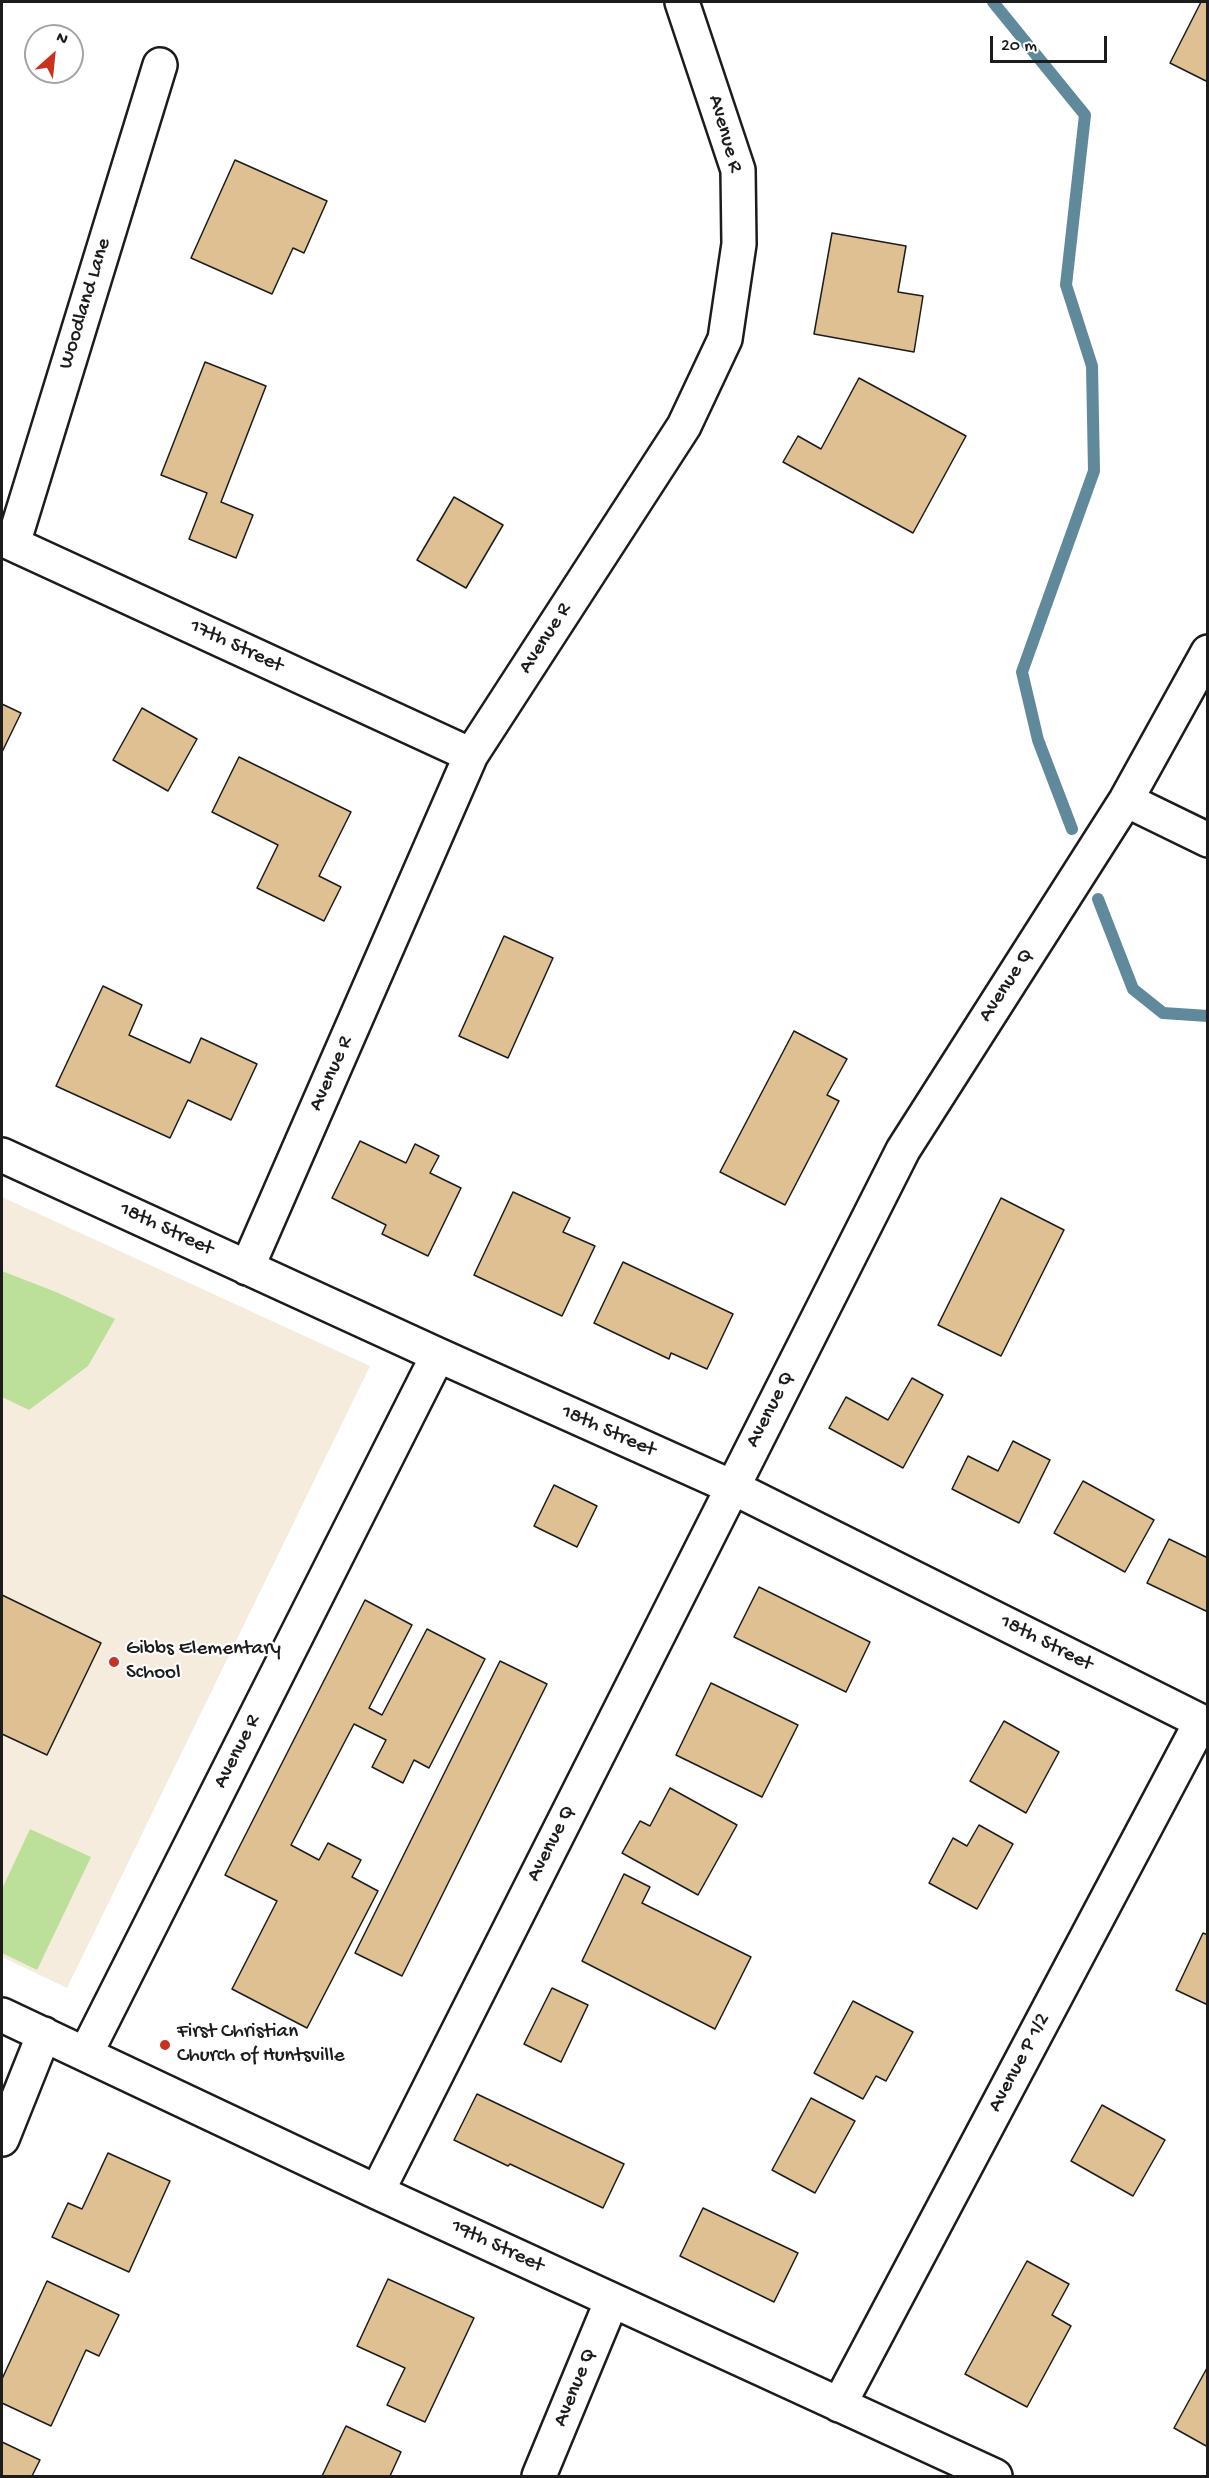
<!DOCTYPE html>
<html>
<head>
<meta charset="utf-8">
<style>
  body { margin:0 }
  #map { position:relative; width:1209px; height:2478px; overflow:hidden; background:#fff; font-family:"Gochi Hand",sans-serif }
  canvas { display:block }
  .frame { position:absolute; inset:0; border:3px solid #1c1c1c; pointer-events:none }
  .north { position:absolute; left:24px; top:24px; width:60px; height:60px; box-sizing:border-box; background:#fff; border:2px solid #a4a4a4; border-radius:50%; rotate:27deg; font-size:16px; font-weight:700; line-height:24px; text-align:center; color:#1c1c1c }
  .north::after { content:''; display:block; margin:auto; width:21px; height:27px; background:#c8321e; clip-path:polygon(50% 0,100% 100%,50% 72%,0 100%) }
  .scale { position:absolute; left:990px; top:36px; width:117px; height:27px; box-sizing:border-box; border:3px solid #1c1c1c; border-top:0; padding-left:8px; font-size:18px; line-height:21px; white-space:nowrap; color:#1c1c1c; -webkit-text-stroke:4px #fff; paint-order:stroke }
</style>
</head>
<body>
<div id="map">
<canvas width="1209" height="2478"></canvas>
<div class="frame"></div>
<div class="north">N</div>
<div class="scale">20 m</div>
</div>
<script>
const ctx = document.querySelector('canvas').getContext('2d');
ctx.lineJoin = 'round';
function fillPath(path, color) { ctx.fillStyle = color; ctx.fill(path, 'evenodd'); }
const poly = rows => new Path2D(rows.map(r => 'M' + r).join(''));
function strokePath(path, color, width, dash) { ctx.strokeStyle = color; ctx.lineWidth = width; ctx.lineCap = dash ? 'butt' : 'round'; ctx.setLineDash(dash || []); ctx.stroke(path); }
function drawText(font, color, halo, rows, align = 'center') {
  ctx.font = font + ' "Gochi Hand",sans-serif'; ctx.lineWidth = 4.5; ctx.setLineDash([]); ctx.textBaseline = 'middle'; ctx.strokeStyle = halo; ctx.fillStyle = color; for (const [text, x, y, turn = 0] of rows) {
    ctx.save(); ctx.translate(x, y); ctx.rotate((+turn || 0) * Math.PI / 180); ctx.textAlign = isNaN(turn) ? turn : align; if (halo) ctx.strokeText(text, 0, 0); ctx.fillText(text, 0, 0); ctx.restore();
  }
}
fillPath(poly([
  [2,1197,370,1366,67,1988,2,1957]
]), '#f5ecde');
fillPath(poly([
  [2,1271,56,1292,115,1319,88,1366,29,1410,2,1397],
  [30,1829,91,1857,37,1970,2,1953,2,1889]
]), '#bcdf99');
strokePath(poly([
  [993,2,1085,115,1066,285,1092,366,1094,471,1022,672,1038,740,1072,829],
  [1098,899,1133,989,1163,1013,1208,1016]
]), '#608a9b', 12);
const building = poly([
  [1201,2,1208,2,1208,82,1170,63,1201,2],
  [235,160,327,201,304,253,293,248,272,294,191,258,235,160],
  [832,233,906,246,898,292,923,296,914,352,814,334,832,233],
  [205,362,266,386,221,502,253,515,236,558,189,539,207,493,161,475,205,362],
  [859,378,966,436,913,533,783,462,798,436,821,449,859,378],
  [454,497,503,525,466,588,417,560,454,497],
  [2,704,21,713,2,752,2,704],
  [142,708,197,739,168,791,113,760,142,708],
  [239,757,351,812,319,876,341,887,324,921,257,888,278,845,212,812,239,757],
  [504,936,553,958,508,1058,459,1036,504,936],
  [103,986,142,1005,129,1035,190,1063,201,1038,257,1064,231,1120,188,1100,170,1138,56,1086,103,986],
  [794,1031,847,1059,827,1095,839,1101,785,1205,720,1172,794,1031],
  [360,1141,406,1163,415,1144,439,1156,430,1173,461,1188,428,1256,382,1234,386,1225,332,1198,360,1141],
  [513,1192,570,1218,563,1232,595,1246,562,1316,474,1275,513,1192],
  [1001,1198,1064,1230,1001,1356,938,1325,1001,1198],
  [623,1262,733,1314,707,1369,671,1353,669,1359,594,1323,623,1262],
  [912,1378,943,1395,903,1468,829,1428,846,1397,888,1420,912,1378],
  [1013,1441,1050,1460,1019,1523,952,1489,968,1456,998,1471,1013,1441],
  [1083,1481,1154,1520,1125,1572,1054,1533,1083,1481],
  [554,1485,597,1506,577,1547,534,1526,554,1485],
  [1169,1539,1208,1558,1208,1612,1147,1583,1169,1539],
  [759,1587,870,1642,846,1692,734,1637,759,1587],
  [2,1595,101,1643,47,1755,2,1734,2,1595],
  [365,1600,412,1625,369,1708,382,1715,427,1629,485,1659,429,1768,414,1760,403,1783,372,1767,386,1740,354,1724,291,1845,319,1860,328,1843,361,1860,352,1877,378,1891,307,2028,232,1989,277,1901,225,1875,365,1600],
  [500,1661,547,1684,402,1976,355,1953,500,1661],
  [711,1683,798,1725,762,1797,676,1755,711,1683],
  [1004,1721,1059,1752,1026,1813,970,1781,1004,1721],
  [670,1788,737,1825,698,1895,622,1853,640,1821,650,1826,670,1788],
  [979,1825,1013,1844,977,1909,929,1883,953,1838,967,1846,979,1825],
  [624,1874,650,1887,642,1903,751,1957,715,2029,582,1961,624,1874],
  [1203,1933,1208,1935,1208,2005,1176,1990,1203,1933],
  [552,1988,588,2005,561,2062,524,2044,552,1988],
  [853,2001,913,2032,886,2081,876,2076,863,2099,814,2073,853,2001],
  [477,2094,624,2164,603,2208,510,2164,508,2166,454,2140,477,2094],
  [811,2098,855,2121,815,2193,772,2170,811,2098],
  [1102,2105,1165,2140,1133,2196,1071,2161,1102,2105],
  [108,2153,170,2181,129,2272,52,2237,68,2203,82,2209,108,2153],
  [703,2208,798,2253,774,2302,680,2256,703,2208],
  [1027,2261,1069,2284,1052,2315,1071,2326,1027,2407,965,2374,1027,2261],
  [388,2279,474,2318,425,2422,387,2405,405,2368,357,2346,388,2279],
  [47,2281,119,2315,99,2356,86,2350,51,2426,2,2403,2,2379,47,2281],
  [1207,2368,1208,2369,1208,2447,1174,2428,1207,2368],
  [346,2426,401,2452,390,2476,322,2476,346,2426],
  [2,2442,40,2460,32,2476,2,2476,2,2442]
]);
fillPath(building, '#dfc092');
strokePath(building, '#1c1c1c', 1.5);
const minor = poly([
  [2,539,471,755],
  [13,544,160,65],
  [1126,800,1208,840],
  [2,1155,438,1355,732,1487,1208,1725],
  [247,1268,471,755,684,426,725,339,739,244,738,170,682,2],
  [2,2015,377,2192,995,2476],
  [86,2053,438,1355],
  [2,2139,44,2034],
  [377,2192,903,1150,1126,800,1208,652],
  [839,2405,1201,1722],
  [539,2476,612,2300]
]);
strokePath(minor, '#1c1c1c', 38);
strokePath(minor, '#fff', 33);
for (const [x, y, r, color] of [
  [114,1662,6,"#c8321e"],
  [165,2045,6,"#c8321e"]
]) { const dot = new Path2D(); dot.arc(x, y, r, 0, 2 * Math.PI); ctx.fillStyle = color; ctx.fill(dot); strokePath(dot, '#fff', 2); }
drawText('21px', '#1c1c1c', '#fff', [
  ["Avenue R",724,134,74],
  ["Woodland Lane",86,304,-73],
  ["Avenue R",546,639,-57],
  ["17th Street",236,647,25],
  ["Avenue Q",1007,986,-57],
  ["Avenue R",332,1074,-66],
  ["18th Street",166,1230,25],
  ["Avenue Q",771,1410,-63],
  ["18th Street",608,1432,24],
  ["18th Street",1046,1644,27],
  ["Avenue R",238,1752,-63],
  ["Avenue Q",552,1844,-63],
  ["Avenue P 1/2",1020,2063,-62],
  ["19th Street",497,2247,25],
  ["Avenue Q",576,2388,-68]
]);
drawText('21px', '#1c1c1c', '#fff', [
  ["Gibbs Elementary",126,1650],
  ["School",126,1674],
  ["First Christian",177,2033],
  ["Church of Huntsville",177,2057]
], 'left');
</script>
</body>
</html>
